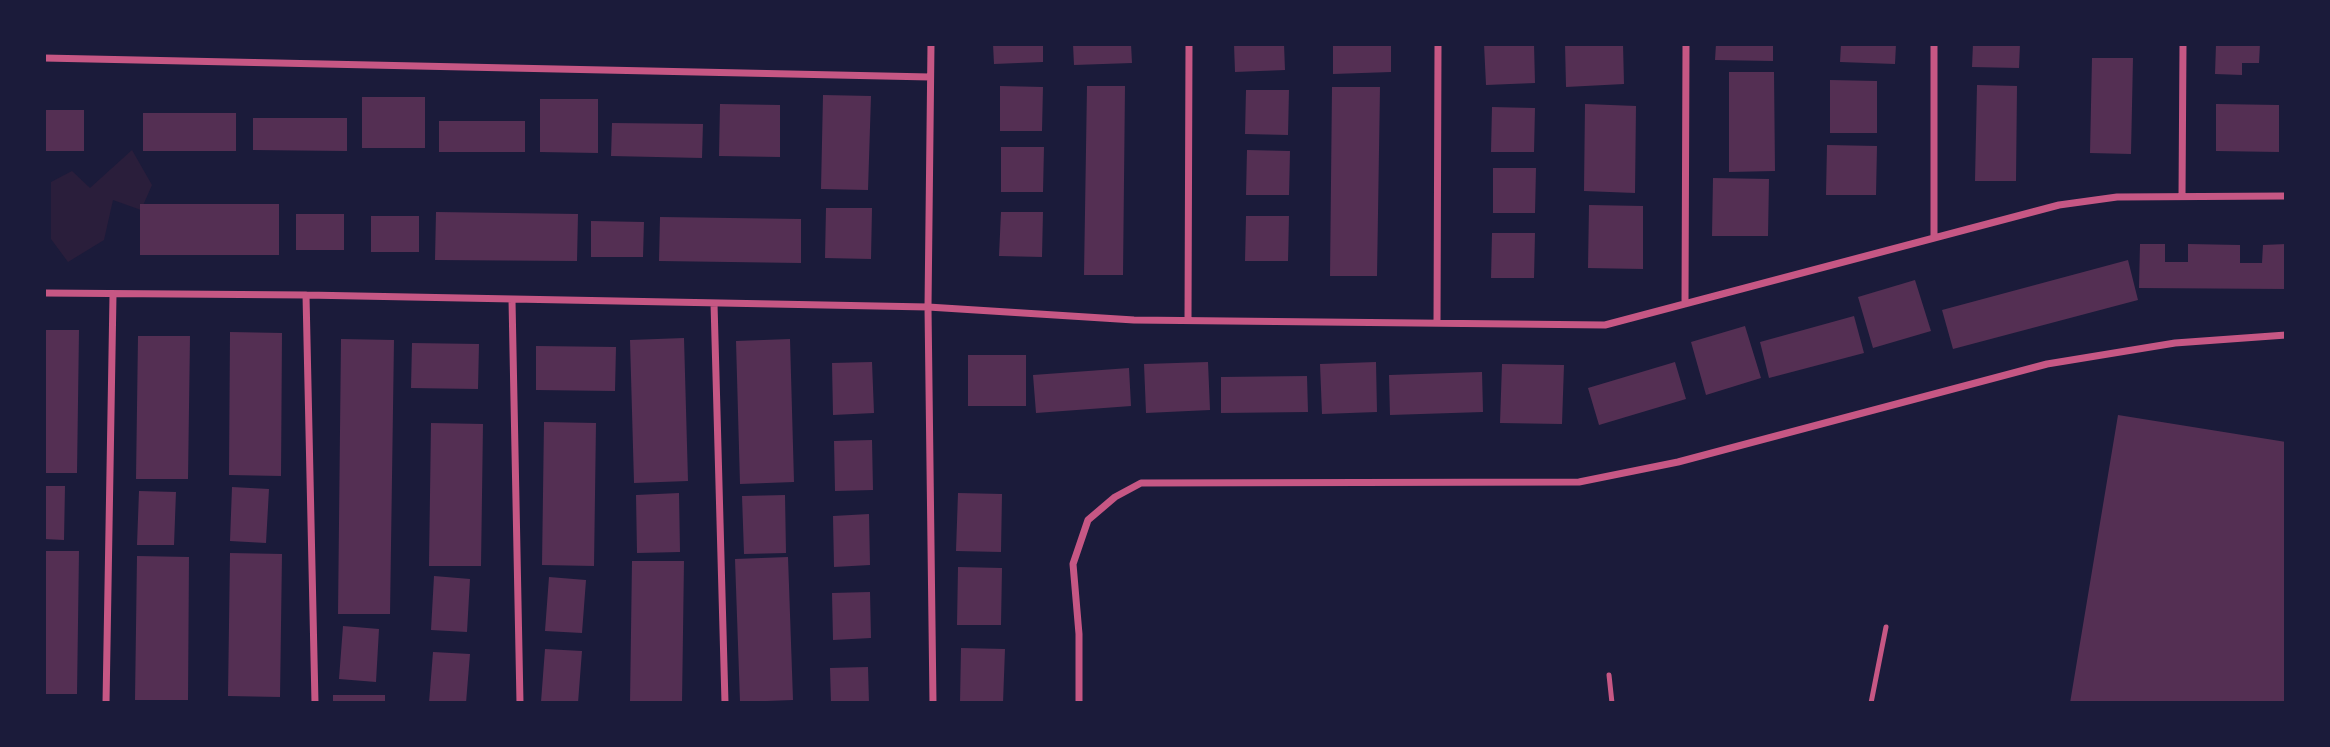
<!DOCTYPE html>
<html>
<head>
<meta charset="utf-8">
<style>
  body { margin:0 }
  #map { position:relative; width:2330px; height:747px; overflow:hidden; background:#1b1b3a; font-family:Lato,sans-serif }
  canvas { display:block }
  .frame { position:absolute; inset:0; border:46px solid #1b1b3a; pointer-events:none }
</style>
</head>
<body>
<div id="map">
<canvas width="2330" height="747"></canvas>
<div class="frame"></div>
</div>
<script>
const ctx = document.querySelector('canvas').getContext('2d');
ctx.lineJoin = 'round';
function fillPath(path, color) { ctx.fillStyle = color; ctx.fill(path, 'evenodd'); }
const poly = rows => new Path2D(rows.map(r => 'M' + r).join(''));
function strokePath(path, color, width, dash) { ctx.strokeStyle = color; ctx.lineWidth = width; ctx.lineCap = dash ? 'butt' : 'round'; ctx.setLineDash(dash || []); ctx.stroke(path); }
fillPath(poly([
  [132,150,152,185,141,210,113,200,104,240,68,262,51,239,51,182,72,171,90,188]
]), '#2a1e3b');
fillPath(poly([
  [993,44,1043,44,1043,62,994,64],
  [1073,44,1131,44,1132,63,1074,65],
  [1234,44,1284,44,1285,70,1235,72],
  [1333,44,1391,44,1391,72,1333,74],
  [1484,44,1534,44,1535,83,1486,85],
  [1565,44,1623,44,1624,84,1566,87],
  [1716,44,1773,44,1773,61,1715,60],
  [1841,44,1896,44,1895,64,1840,62],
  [1973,44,2020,44,2019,68,1972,67],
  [2216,44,2260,44,2259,63,2242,63,2242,75,2215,74],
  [2092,58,2133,58,2131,154,2090,153],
  [1729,72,1774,72,1775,171,1729,172],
  [1830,80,1877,81,1877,133,1830,133],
  [1977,85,2017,86,2016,181,1975,181],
  [1000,86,1043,87,1042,131,1000,131],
  [1087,86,1125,86,1123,275,1084,275],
  [1332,87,1380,87,1377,276,1330,276],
  [1246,90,1289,90,1288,135,1245,134],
  [823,95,871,96,868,190,821,189],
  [362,97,425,97,425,148,362,148],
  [540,99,598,99,598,153,540,152],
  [720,104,780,105,780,157,719,156],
  [1585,104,1636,106,1635,193,1584,191],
  [2216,104,2279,105,2279,152,2216,151],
  [1492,107,1535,108,1534,152,1491,152],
  [44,110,84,110,84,151,44,151],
  [143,113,236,113,236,151,143,151],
  [253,118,347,118,347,151,253,150],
  [439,121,525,121,525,152,439,152],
  [612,123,703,124,702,158,611,156],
  [1827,145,1877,146,1876,195,1826,195],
  [1001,147,1044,147,1043,192,1001,192],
  [1247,150,1290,151,1289,195,1246,195],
  [1493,168,1536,168,1535,213,1493,213],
  [1713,178,1769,179,1768,236,1712,236],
  [140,204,279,204,279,255,140,255],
  [1589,205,1643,206,1643,269,1588,268],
  [826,208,872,208,871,259,825,258],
  [436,212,578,214,577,261,435,260],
  [1001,212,1043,212,1042,257,999,256],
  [296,214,344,214,344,250,296,250],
  [371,216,419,216,419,252,371,252],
  [1246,216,1289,216,1288,261,1245,261],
  [660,217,801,219,801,263,659,261],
  [591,221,644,222,643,257,591,257],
  [1492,233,1535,233,1534,278,1491,278],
  [2140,244,2165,244,2165,262,2188,262,2188,244,2240,245,2240,263,2262,263,2263,245,2286,244,2286,289,2139,288],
  [2128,260,2138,300,1953,349,1942,310],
  [1915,280,1931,331,1873,348,1858,297],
  [1854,316,1864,353,1769,378,1760,342],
  [1745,326,1761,378,1706,395,1691,342],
  [44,330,79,330,77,473,44,473],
  [230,332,282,333,281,476,229,475],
  [138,336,190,336,188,479,136,479],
  [684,338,688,481,634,483,630,340],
  [341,339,394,340,390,614,338,614],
  [790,339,794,482,740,484,736,341],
  [412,343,479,344,478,389,411,388],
  [536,346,616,347,615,391,536,390],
  [968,355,1026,355,1026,406,968,406],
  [872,362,874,413,833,415,832,363],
  [1208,362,1210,410,1146,413,1144,364],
  [1376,362,1377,412,1322,414,1320,364],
  [1675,362,1686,399,1599,425,1588,388],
  [1502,364,1564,365,1562,424,1500,423],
  [1129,368,1131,406,1036,413,1033,375],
  [1482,372,1483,412,1390,415,1389,375],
  [1307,376,1308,412,1221,413,1221,377],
  [2118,415,2286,442,2286,703,2070,703],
  [544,422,596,423,594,566,542,565],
  [431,423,483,424,481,566,429,566],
  [872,440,873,490,835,491,834,441],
  [44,486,65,486,64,540,44,539],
  [232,487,269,489,266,543,230,541],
  [139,491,176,492,174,545,137,545],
  [679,493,680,552,637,553,636,495],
  [958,493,1002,494,1001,552,956,551],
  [785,495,786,553,744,554,742,496],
  [869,514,870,565,834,567,833,516],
  [44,551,79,551,77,694,44,694],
  [230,553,282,554,280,697,228,696],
  [137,556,189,557,188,700,135,700],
  [788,557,793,700,740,702,735,559],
  [632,561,684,561,682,703,630,703],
  [958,567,1002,568,1001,625,957,625],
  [434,576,470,579,467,632,431,630],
  [549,577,586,580,582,633,545,631],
  [870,592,871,638,833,640,832,593],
  [343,626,379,629,376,682,339,679],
  [961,648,1005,649,1003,703,960,703],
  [545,649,582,651,578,703,541,702],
  [433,652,470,654,466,703,429,703],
  [868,667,869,703,831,703,830,668],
  [333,695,385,695,385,703,333,703]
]), '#542f53');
strokePath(poly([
  [1609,675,1612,703],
  [1871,703,1886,627]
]), '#c65784', 5);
strokePath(poly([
  [931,44,928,307,933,703],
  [44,58,930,77],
  [2182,196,2183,44],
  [1934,238,1934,44],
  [44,293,306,295,928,307,1134,320,1605,325,2059,205,2117,197,2286,196],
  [306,295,315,703],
  [512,300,520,703],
  [714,303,725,703],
  [1685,304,1686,44],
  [1188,320,1189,44],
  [1437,323,1438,44],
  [106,703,113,295],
  [1079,703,1079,634,1073,564,1088,520,1115,497,1141,483,1579,482,1678,462,2047,364,2175,343,2286,335]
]), '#c65784', 7);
</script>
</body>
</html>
